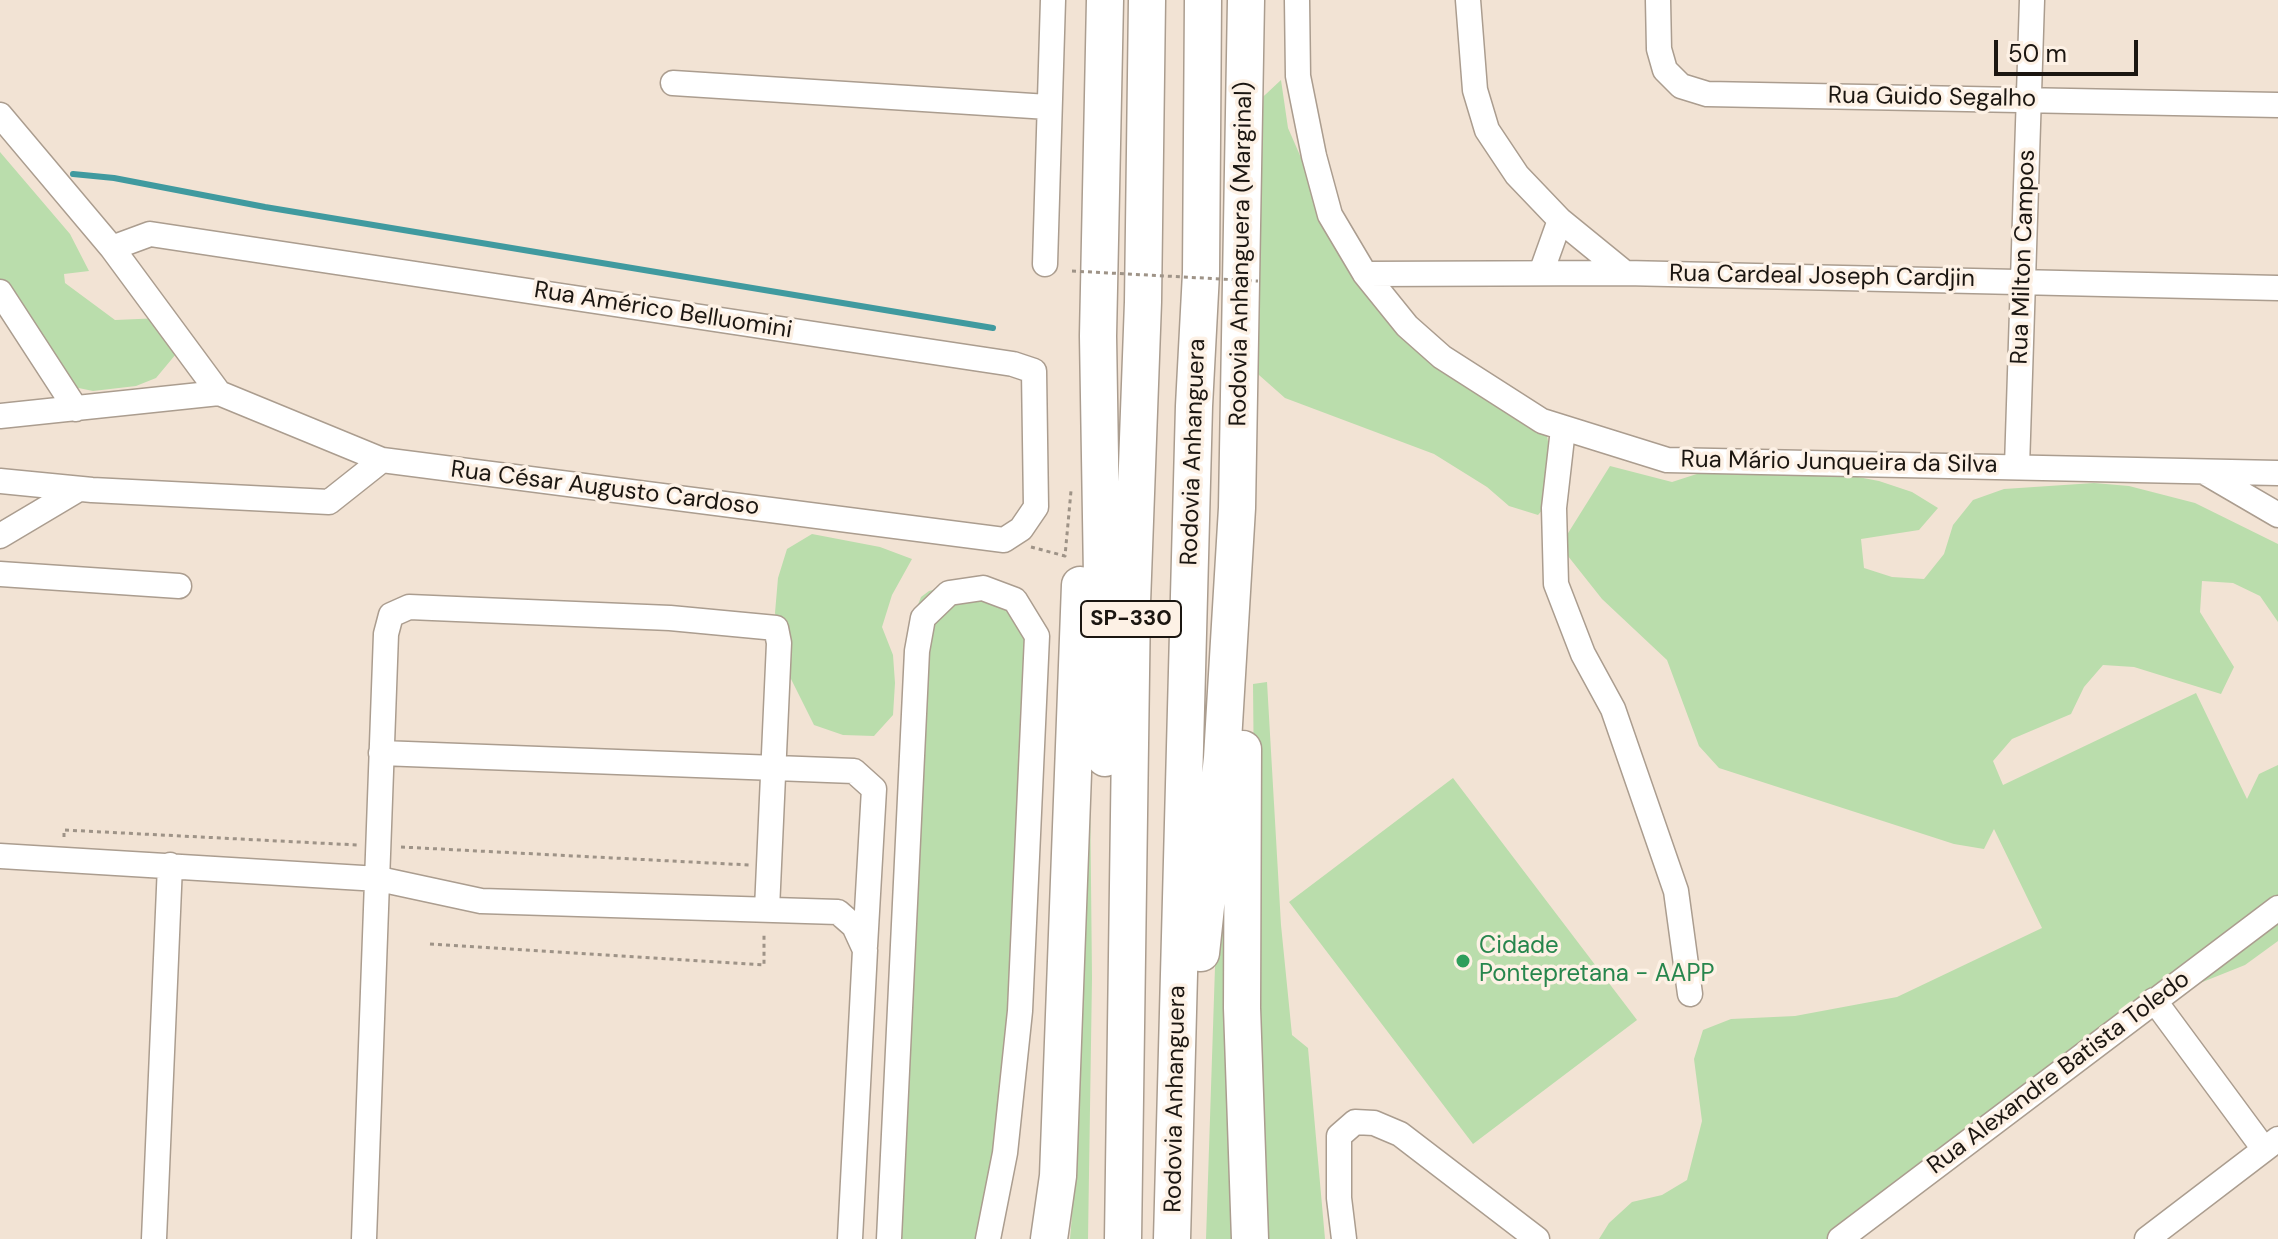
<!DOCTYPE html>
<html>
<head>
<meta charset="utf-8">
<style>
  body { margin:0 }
  #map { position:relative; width:2278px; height:1239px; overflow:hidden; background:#f2e3d4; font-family:"DM Sans",sans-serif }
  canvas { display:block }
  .scale { position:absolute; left:1994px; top:40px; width:144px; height:36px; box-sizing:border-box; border:4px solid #1b1611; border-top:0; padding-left:10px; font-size:24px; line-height:28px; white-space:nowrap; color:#1b1611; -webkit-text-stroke:6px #fdf1e5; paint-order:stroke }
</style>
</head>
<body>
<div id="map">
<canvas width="2278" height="1239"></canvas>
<div class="scale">50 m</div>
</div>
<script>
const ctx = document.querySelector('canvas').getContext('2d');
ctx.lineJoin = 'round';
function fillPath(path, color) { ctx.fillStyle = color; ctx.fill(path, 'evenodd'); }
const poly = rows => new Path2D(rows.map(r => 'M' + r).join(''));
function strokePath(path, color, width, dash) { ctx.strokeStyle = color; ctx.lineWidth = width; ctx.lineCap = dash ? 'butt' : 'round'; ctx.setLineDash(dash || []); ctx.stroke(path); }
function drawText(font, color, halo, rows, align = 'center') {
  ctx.font = font + ' "DM Sans",sans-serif'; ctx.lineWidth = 7; ctx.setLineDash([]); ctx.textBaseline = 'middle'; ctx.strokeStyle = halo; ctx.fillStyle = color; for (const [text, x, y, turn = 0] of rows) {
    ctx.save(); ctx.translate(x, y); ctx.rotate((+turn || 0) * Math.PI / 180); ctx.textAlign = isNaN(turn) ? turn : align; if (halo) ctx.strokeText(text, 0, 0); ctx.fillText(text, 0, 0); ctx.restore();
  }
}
fillPath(poly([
  [1281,80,1288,128,1302,160,1382,294,1546,430,1557,493,1538,515,1509,506,1487,487,1434,454,1285,398,1242,360,1251,108],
  [0,152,70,234,89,271,64,274,65,283,115,320,162,318,176,354,156,378,136,386,93,391,69,386,0,305],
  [1789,464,1879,481,1912,492,1938,508,1919,530,1861,539,1864,568,1892,577,1924,579,1944,554,1953,525,1973,500,2004,489,2094,483,2129,486,2195,503,2278,544,2278,622,2260,596,2233,583,2202,581,2200,612,2234,667,2221,694,2134,667,2103,665,2084,687,2071,714,2012,739,1993,761,2003,785,2196,693,2247,799,2259,774,2278,765,2278,941,2245,965,2190,987,1840,1239,1599,1239,1609,1223,1632,1202,1662,1195,1687,1180,1702,1121,1694,1059,1703,1030,1731,1019,1795,1016,1897,997,2042,928,1994,829,1984,849,1954,844,1719,768,1699,746,1667,660,1602,599,1560,546,1610,466,1672,482,1703,472],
  [812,534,880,547,912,559,892,595,882,627,893,655,895,683,893,715,874,736,843,735,814,725,788,673,775,613,778,578,787,549],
  [963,582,1033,607,1012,1177,1001,1239,879,1239,908,630,921,597,929,591],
  [1267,682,1281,925,1292,1035,1308,1048,1325,1239,1264,1239,1257,1092,1253,684],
  [1089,689,1092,978,1088,1239,1070,1239,1076,1168],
  [1229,774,1238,1239,1206,1239,1215,967],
  [1453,778,1637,1020,1473,1144,1289,902]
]), '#baddac');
strokePath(poly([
  [73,174,114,178,265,207,993,328]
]), '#409a9f', 6);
const minor = poly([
  [1297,0,1298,76,1314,156,1330,215,1365,274,1407,326,1442,357,1542,421,1667,460,2278,473],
  [1468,0,1475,90,1487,130,1517,175,1560,220,1625,273],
  [1658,0,1659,49,1665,70,1681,86,1707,94,2278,105],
  [673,83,1048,107],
  [0,115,112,248,219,393],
  [1045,264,1053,0],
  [1541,273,1560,220],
  [1365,274,1625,273,2278,288],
  [0,292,76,409],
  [0,416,219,393,382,460,1004,540,1021,529,1036,507,1034,371,1013,364,150,234,112,248],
  [1563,429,1554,508,1556,584,1583,654,1613,709,1676,891,1690,994],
  [2017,467,2032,0],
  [2206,473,2278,515],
  [0,481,92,490,329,502,382,460],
  [0,536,79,489],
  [0,574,179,586],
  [381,753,854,771,874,789,865,946],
  [0,856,379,879,481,901,838,912,854,926,865,950,850,1239],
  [2154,1000,2264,1149],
  [154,1239,170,865],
  [364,1239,386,634,391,615,409,607,670,618,776,628,779,643,767,909],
  [889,1239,917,651,923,618,949,593,983,588,1015,600,1037,636,1020,1011,1005,1153,988,1239],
  [1344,1239,1339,1198,1339,1136,1355,1122,1374,1123,1400,1134,1537,1239],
  [1840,1239,2278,908],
  [2147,1239,2278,1139]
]);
const highway = poly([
  [1105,0,1098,336,1105,758],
  [1243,749,1242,1008,1250,1239],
  [1201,953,1222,758,1237,508,1246,0],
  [1049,1239,1058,1176,1080,585],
  [1123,1239,1132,603,1143,302,1147,0],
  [1172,1239,1194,406,1201,273,1203,0]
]);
strokePath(minor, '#ab9d8f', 27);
strokePath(highway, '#ab9d8f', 39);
strokePath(poly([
  [1031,547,1065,556,1071,491],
  [64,837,64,830,357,845],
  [401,847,749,865],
  [430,944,764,965,764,932]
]), '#9e9387', 3, [4, 4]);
strokePath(minor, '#fff', 24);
strokePath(highway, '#fff', 36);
strokePath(poly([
  [1072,271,1258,281]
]), '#9e9387', 3, [4, 4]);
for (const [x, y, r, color] of [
  [1463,961,8,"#2e9e5b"]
]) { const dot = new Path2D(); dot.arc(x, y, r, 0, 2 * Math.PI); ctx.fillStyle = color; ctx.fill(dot); strokePath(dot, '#fdf1e5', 3); }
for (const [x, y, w] of [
  [1131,619,100]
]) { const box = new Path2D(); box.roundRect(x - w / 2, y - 18, w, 36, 6); ctx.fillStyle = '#fdf1e5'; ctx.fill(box); strokePath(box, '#1b1611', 2); }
drawText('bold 22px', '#1b1611', null, [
  ["SP-330",1131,619]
]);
drawText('24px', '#1b1611', '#fdf1e5', [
  ["Rua Guido Segalho",1932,98,1],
  ["Rodovia Anhanguera (Marginal)",1242,254,-89],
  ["Rua Milton Campos",2024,257,-88],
  ["Rua Cardeal Joseph Cardjin",1822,277,1],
  ["Rua Américo Belluomini",663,311,9],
  ["Rodovia Anhanguera",1194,452,-88],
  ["Rua Mário Junqueira da Silva",1839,463,1],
  ["Rua César Augusto Cardoso",605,489,7],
  ["Rua Alexandre Batista Toledo",2059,1073,-37],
  ["Rodovia Anhanguera",1176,1099,-89]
]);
drawText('24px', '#27864d', '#fdf1e5', [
  ["Cidade",1479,947],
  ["Pontepretana - AAPP",1479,975]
], 'left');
</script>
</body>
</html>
